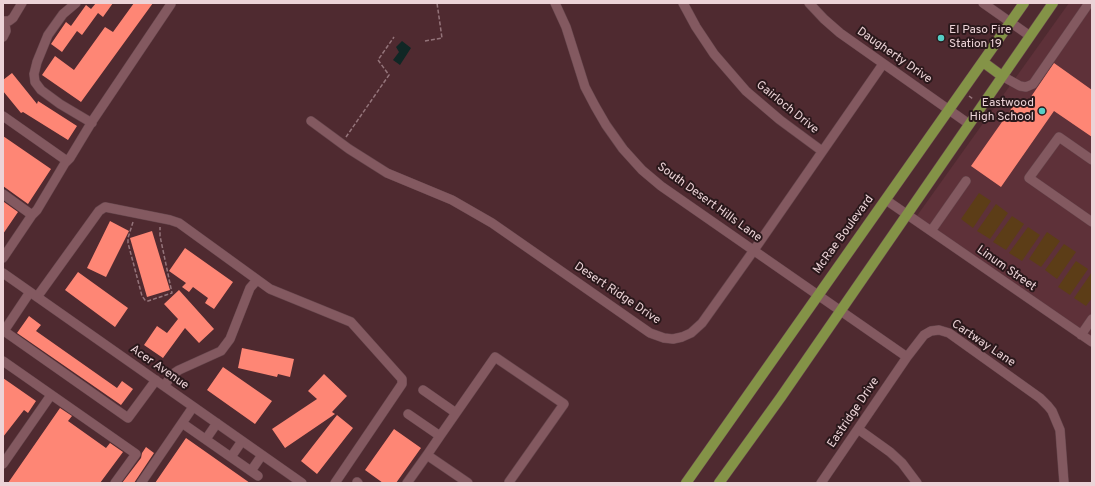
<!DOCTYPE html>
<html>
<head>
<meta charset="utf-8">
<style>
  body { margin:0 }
  #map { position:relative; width:1095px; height:486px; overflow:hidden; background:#4f2a30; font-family:Overpass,sans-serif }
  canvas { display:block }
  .frame { position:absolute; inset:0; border:4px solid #ecd3d7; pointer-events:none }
</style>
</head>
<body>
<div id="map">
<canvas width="1095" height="486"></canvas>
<div class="frame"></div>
</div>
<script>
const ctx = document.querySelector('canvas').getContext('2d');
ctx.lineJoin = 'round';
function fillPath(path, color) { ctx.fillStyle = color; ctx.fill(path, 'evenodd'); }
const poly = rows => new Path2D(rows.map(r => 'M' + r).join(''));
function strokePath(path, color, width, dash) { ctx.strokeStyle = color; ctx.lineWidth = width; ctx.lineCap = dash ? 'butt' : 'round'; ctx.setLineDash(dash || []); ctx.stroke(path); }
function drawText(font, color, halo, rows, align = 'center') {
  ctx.font = font + ' Overpass,sans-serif'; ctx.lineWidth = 4; ctx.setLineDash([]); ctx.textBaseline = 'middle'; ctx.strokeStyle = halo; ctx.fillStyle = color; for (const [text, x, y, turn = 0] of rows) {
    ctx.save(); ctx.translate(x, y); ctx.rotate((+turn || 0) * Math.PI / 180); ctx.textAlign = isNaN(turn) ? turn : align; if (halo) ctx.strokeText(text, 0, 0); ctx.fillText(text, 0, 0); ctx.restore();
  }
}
fillPath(poly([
  [1069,3,1092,3,1092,341,914,220]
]), '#5e3139');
fillPath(poly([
  [979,193,991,201,973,228,961,219],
  [996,204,1008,213,990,239,977,231],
  [1012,216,1024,224,1006,250,993,242],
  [1028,227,1040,235,1022,261,1009,253],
  [1047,232,1060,241,1041,267,1029,259],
  [1064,244,1076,252,1057,279,1045,270],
  [1076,261,1088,269,1070,295,1058,287],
  [1092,272,1092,298,1086,306,1074,298]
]), '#5c3d17');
fillPath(poly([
  [402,41,411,48,400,65,393,60,399,52,396,47]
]), '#102725');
fillPath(poly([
  [96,3,113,3,103,17,98,13,82,35,77,31,62,52,51,44,66,22,71,26,86,5,91,9],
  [134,3,153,3,81,102,42,75,55,56,74,70,105,27,113,32],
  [1054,63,1092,90,1092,137,1054,111,1001,187,971,166,1016,102,1024,107],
  [12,73,37,104,38,101,77,126,68,140,23,112,21,113,3,91,3,80],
  [3,136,51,169,28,204,3,186],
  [4,202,18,212,3,234,3,204],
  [110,221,129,231,106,277,87,268],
  [152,231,170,290,147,297,130,238],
  [185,248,233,282,214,309,205,303,208,298,193,287,189,292,182,287,186,283,169,271],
  [78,272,128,308,115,327,65,290],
  [179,290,214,329,199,343,185,328,163,358,144,345,157,326,167,333,178,319,164,304],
  [29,316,41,325,36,331,117,388,122,381,133,389,121,405,17,333],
  [242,348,294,359,290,377,278,374,277,377,238,368],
  [223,367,272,401,255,424,207,390],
  [324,374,347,396,332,412,335,414,285,448,272,429,317,399,308,391],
  [3,378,36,401,28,413,24,410,3,437],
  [60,408,72,416,68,421,106,448,110,443,123,452,100,483,8,483],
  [337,415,353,428,317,474,301,461],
  [394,429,421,448,396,483,383,483,365,470],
  [186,438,250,483,155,483],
  [146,447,154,453,134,483,122,483,141,458,142,453]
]), '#fe8675');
const minor = poly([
  [76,3,63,14,48,35,37,62,34,74,35,82,41,90,60,104,92,123],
  [555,3,566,27,585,87,595,106,606,125,623,149,642,170,661,186,907,357],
  [683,3,696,27,714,54,746,91,780,120,822,151],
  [809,3,824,19,840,33,969,124],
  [983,3,1030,36],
  [3,21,9,21,13,18,22,3],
  [3,21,5,24,6,31,3,37],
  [1002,76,1020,86,1026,87,1033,84,1089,3],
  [3,116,67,161],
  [311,121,349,149,387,173,452,200,492,223,650,333,664,338,673,339,682,337,691,333,702,323,754,250,883,64],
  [1092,160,1059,137,1029,178,1092,222],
  [3,194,32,215],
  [886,200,1092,342],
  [931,231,966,181],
  [3,258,32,215,37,210,65,163,70,158,93,120,171,4],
  [3,273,302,483],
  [30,292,4,331,128,418,156,380],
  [37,297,99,211,105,207,170,220,179,223,270,289,351,322,402,379,402,384,335,483],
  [1081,335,1092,319],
  [3,361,136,454,115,483],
  [164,386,173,374,179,370,221,351,230,339,250,288,257,280],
  [423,390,456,413,440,436],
  [456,413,495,357,564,404,509,482],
  [408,414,440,436,427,455],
  [182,423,258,476],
  [858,429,890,452,902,463,917,483],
  [206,439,217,423],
  [231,457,242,441],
  [3,464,51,395],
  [251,471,262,455],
  [357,482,358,483],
  [141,483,193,407],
  [407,483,427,455,468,483],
  [821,483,907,357,924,335,931,331,939,330,949,333,1040,398,1048,406,1052,411,1060,430,1064,483]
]);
const major = poly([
  [983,62,1002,76],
  [686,483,1024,3],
  [719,483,781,397,1053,3]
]);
strokePath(minor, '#67474d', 10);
strokePath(major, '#67474d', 11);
strokePath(poly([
  [425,41,442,38,437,3],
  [969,96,973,99],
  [346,137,389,75,378,60,394,37],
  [133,222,128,238,128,243,142,296,145,300,148,301,172,293,160,236,160,227]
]), '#94747a', 1.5, [4, 2]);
strokePath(minor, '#835960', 9);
strokePath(major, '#849347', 10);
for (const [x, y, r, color] of [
  [941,38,4,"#55cec5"],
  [1042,111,4,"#55cec5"]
]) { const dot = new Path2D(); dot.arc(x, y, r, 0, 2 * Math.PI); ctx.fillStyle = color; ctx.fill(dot); strokePath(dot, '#2a181b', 1.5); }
drawText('12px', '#ecd3d7', '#2a181b', [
  ["El Paso Fire",949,31],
  ["Station 19",949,45],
  ["Eastwood",1034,104,"right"],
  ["High School",1034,118,"right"]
], 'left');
drawText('12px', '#ecd3d7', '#2a181b', [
  ["Daugherty Drive",894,56,35],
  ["Gairloch Drive",787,108,39],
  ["South Desert Hills Lane",709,203,36],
  ["McRae Boulevard",844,235,-54],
  ["Linum Street",1006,269,35],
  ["Desert Ridge Drive",617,294,34],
  ["Cartway Lane",983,344,34],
  ["Acer Avenue",159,368,35],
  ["Eastridge Drive",854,413,-56]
]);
</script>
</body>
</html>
